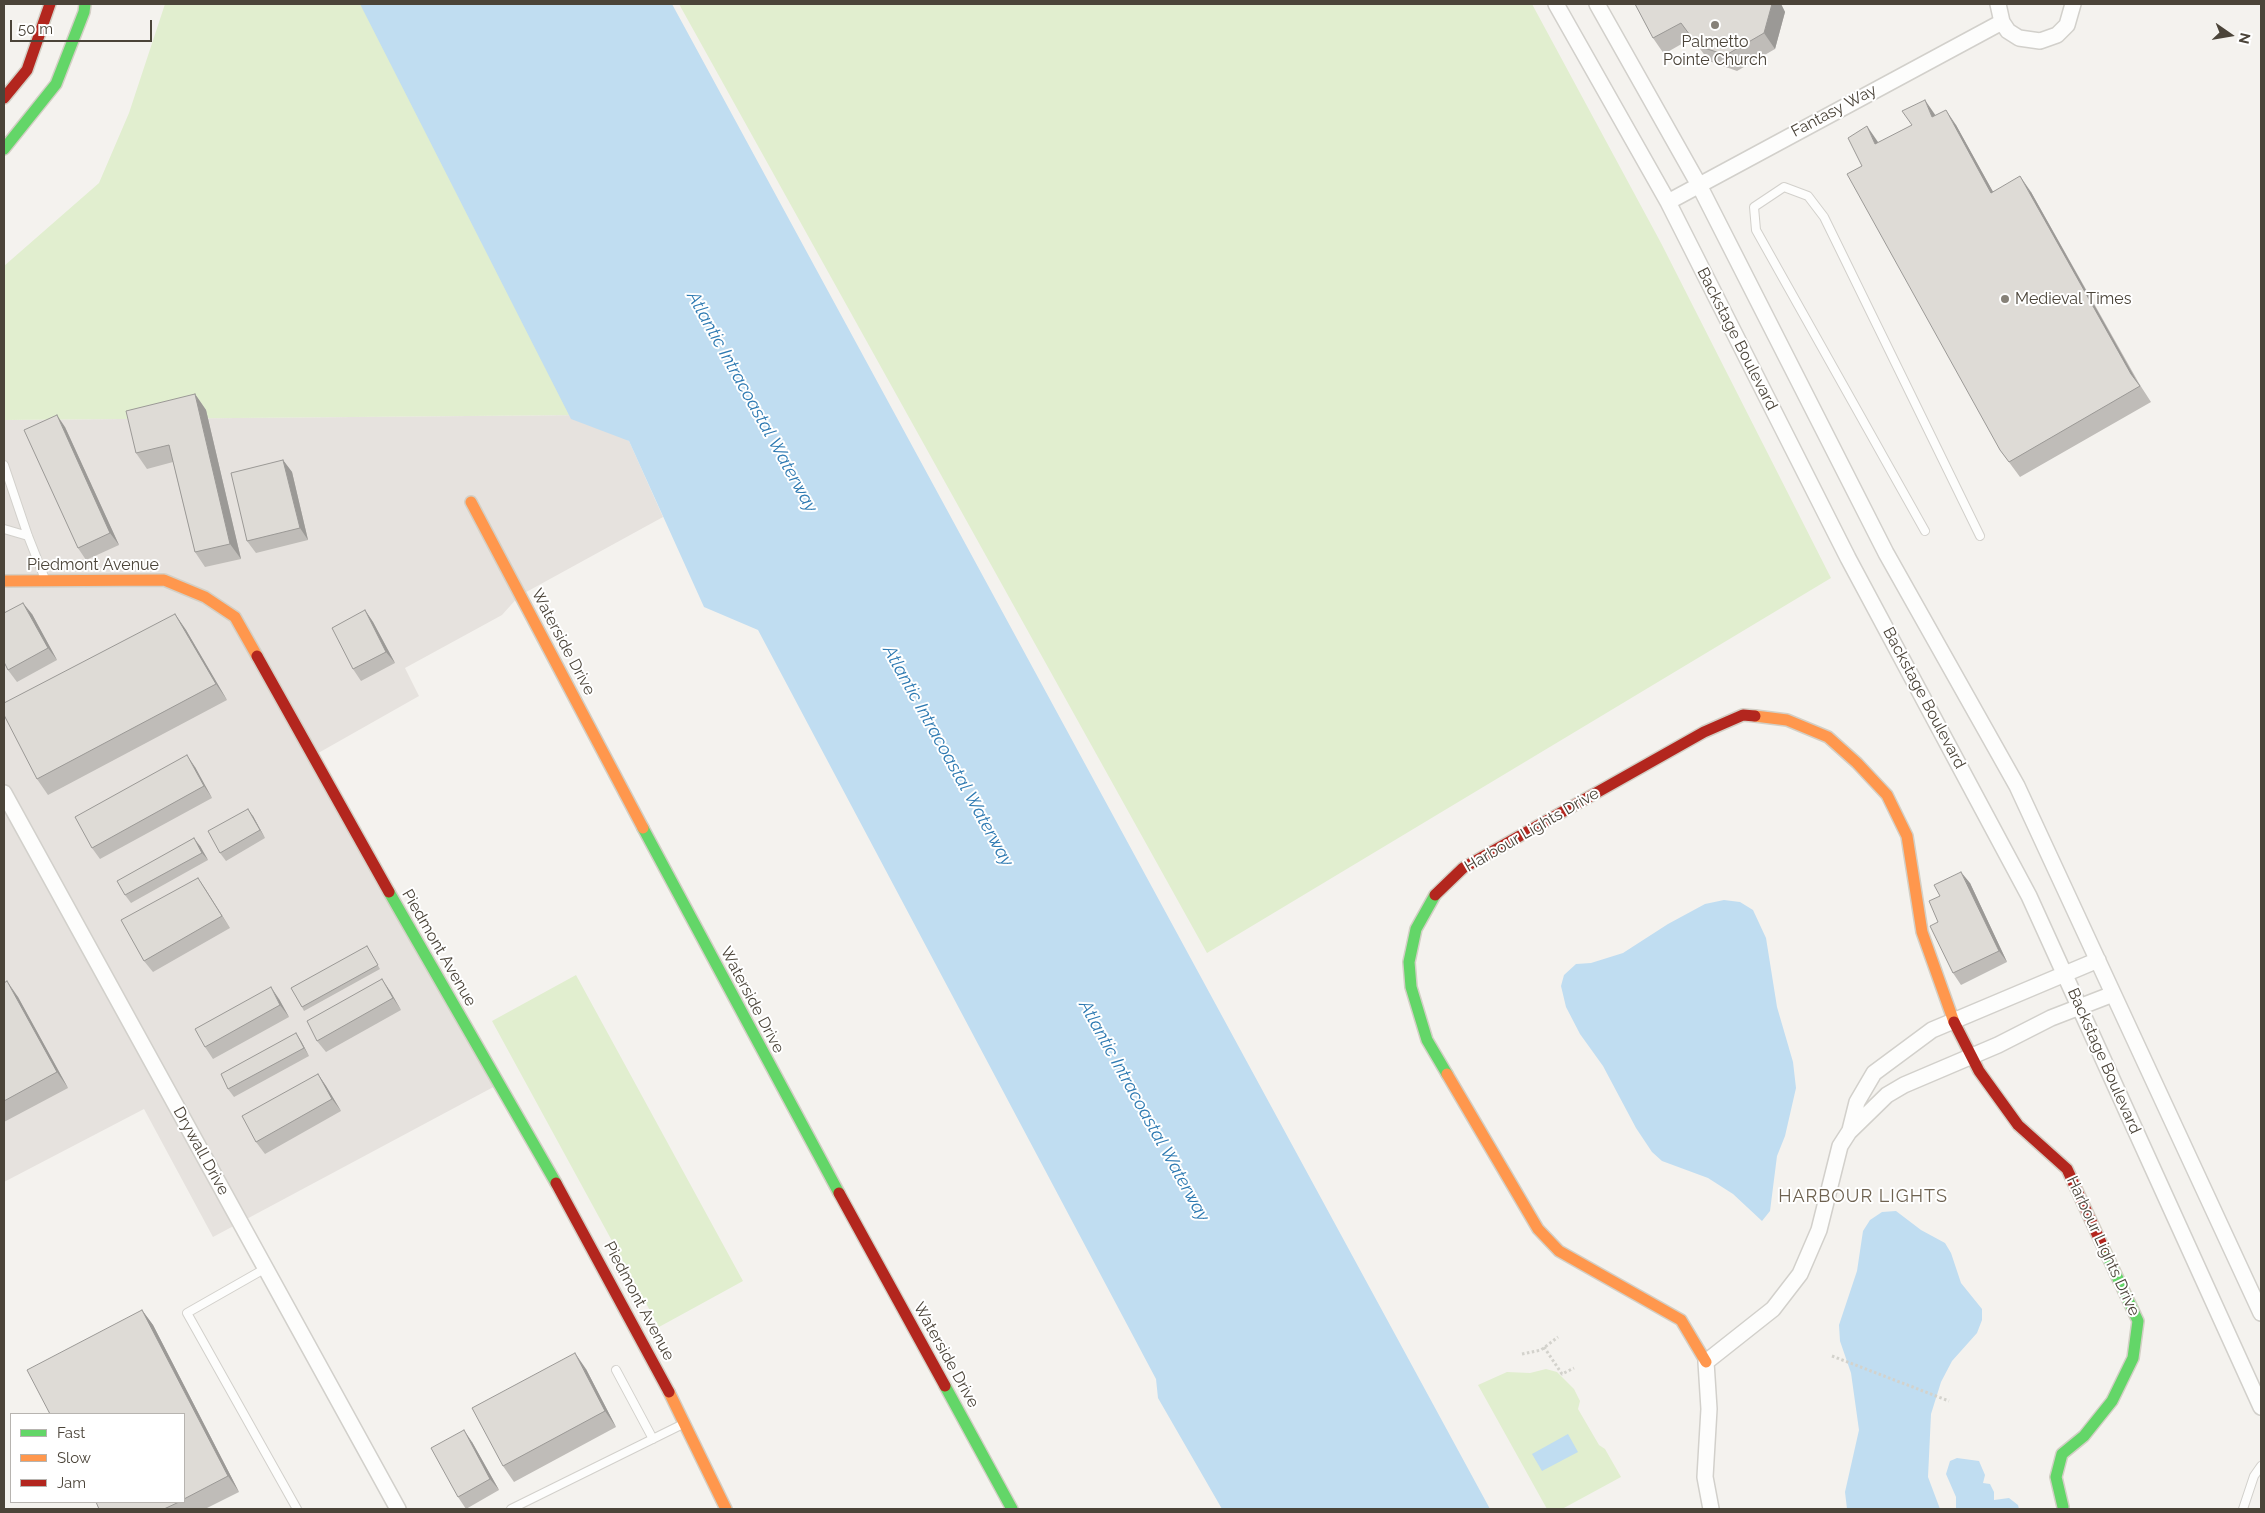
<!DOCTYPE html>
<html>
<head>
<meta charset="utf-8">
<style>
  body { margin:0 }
  #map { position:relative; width:2265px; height:1513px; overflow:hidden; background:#f4f2ee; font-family:Raleway,sans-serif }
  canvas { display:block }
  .frame { position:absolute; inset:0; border:5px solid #4b4439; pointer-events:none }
  .legend { position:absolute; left:10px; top:1413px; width:175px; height:90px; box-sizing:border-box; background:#fff; border:1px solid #b7b4b0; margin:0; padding:6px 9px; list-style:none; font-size:15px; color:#4b4439 }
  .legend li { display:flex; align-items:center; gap:10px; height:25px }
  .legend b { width:25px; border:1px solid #b7b4b0 }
  .north { position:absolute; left:2205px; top:10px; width:50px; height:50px; -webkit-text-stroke:4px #fff; paint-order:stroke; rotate:103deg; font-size:14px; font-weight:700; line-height:20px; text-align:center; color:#4b4439 }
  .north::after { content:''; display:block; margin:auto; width:18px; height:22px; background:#4b4439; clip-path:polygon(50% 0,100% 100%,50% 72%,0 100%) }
  .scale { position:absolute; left:10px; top:20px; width:142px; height:22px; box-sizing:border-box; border:2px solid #4b4439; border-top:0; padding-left:6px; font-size:15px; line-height:18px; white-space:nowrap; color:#4b4439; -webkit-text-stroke:4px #fff; paint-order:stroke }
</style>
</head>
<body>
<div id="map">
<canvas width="2265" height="1513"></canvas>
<div class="frame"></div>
<ul class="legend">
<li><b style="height:6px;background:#63d668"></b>Fast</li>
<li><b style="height:6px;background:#ff974d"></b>Slow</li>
<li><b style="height:6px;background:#b3261e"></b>Jam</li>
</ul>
<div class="north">N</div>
<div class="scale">50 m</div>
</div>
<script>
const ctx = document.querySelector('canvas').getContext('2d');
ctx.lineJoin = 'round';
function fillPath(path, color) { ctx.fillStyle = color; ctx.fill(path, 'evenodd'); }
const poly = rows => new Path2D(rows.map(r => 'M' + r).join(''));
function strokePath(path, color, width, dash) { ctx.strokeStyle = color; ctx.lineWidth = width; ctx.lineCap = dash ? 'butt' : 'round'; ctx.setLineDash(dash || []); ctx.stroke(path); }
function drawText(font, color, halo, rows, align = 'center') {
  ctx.font = font + ' Raleway,sans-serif'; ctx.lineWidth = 4; ctx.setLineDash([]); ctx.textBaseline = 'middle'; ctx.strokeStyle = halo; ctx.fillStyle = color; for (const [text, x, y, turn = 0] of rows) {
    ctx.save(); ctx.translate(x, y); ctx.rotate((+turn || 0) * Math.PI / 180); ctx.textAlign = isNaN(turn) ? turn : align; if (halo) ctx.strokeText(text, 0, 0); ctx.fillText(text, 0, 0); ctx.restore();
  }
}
fillPath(poly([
  [583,415,629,441,663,517,519,596,502,615,405,668,419,696,313,756,499,1084,213,1237,144,1109,4,1182,4,420]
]), '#e6e2de');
fillPath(poly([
  [165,4,369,4,583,415,4,420,4,266,99,183,129,113],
  [679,4,1532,4,1661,243,1831,578,1207,953],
  [576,975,743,1281,659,1327,492,1021],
  [1546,1369,1557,1372,1574,1389,1580,1401,1578,1409,1599,1445,1605,1449,1621,1477,1562,1509,1547,1509,1478,1385,1507,1372,1530,1373]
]), '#e1eecf');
fillPath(poly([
  [360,4,672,4,1490,1509,1222,1509,1158,1398,1156,1379,758,630,704,607,629,441,571,419],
  [1724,900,1740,902,1753,910,1766,938,1777,1007,1793,1062,1796,1088,1785,1136,1777,1156,1770,1211,1762,1221,1733,1194,1708,1178,1662,1161,1652,1152,1636,1128,1603,1066,1580,1034,1566,1007,1561,986,1564,975,1576,964,1591,963,1623,953,1668,924,1705,904],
  [1896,1211,1921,1230,1945,1243,1951,1253,1961,1283,1982,1309,1982,1320,1977,1333,1952,1361,1941,1382,1931,1414,1928,1477,1940,1509,1847,1509,1845,1492,1859,1430,1851,1373,1840,1341,1839,1325,1857,1271,1863,1231,1870,1220,1882,1212],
  [1568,1434,1578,1452,1542,1471,1532,1454],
  [1957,1458,1979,1461,1985,1475,1983,1483,1990,1484,1994,1492,1994,1500,2009,1498,2018,1505,2019,1509,1956,1509,1956,1497,1946,1474,1950,1461]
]), '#c0ddf1');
const lane = poly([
  [4,465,28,536,45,579],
  [4,529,28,536],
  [1925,531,1756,230,1754,207,1784,187,1808,196,1824,217,1980,536],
  [266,1268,187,1313,297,1509],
  [616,1370,653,1439],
  [511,1509,683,1424],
  [2243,1509,2254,1476,2261,1466]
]);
const street = poly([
  [1556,4,1668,202,1848,558,2029,896,2261,1407],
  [1597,4,1699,185,1886,553,2017,786,2261,1313],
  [1998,4,2002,22,2008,31,2019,38,2040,41,2057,35,2067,25,2073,4],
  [1668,202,2002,22],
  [4,793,398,1509],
  [1850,1130,1857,1102,1874,1073,1932,1030,2098,960],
  [1711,1509,1705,1477,1709,1409,1706,1362,1773,1309,1800,1274,1819,1230,1840,1146,1849,1132,1887,1095,1904,1085,1998,1045,2051,1018,2113,994]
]);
const fast = poly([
  [4,149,56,84,84,12,85,4],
  [643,828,839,1193],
  [389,892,556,1183],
  [1435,895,1416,929,1409,962,1411,987,1427,1040,1447,1074],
  [945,1386,1012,1509],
  [2063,1507,2056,1477,2062,1454,2084,1436,2112,1401,2133,1358,2138,1321,2103,1247]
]);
const slow = poly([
  [471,502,643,828],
  [4,581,164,580,205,597,235,617,257,656],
  [1755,716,1787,720,1828,737,1857,763,1887,795,1907,836,1922,932,1954,1022],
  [1447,1074,1538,1229,1559,1251,1681,1320,1706,1362],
  [669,1392,726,1509]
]);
const jam = poly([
  [4,98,27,70,50,4],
  [257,656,389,892],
  [1435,895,1463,868,1704,732,1743,715,1755,716],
  [1954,1022,1979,1071,2018,1125,2067,1169,2103,1247],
  [556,1183,669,1392],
  [839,1193,945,1386]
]);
strokePath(lane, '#d2d0cb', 10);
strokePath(street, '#d2d0cb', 18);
strokePath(fast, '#d3cfc5', 14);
strokePath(slow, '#d3cfc5', 14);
strokePath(jam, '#d3cfc5', 14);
strokePath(poly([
  [1544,1347,1562,1374,1574,1368],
  [1522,1354,1541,1350,1558,1337],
  [1832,1356,1949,1401]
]), '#d3d2cc', 3, [2.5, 2.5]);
strokePath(lane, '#fdfdfc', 8);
strokePath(street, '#fdfdfc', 15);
strokePath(fast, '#63d668', 11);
strokePath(slow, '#ff974d', 11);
strokePath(jam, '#b3261e', 11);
fillPath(poly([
  [1635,4,1781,4,1785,12,1775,49,1737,71,1709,61,1692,38,1664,54,1653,38],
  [1935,115,1956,125,1993,192,2031,192,2140,385,2151,402,2020,477,2000,450,1862,166,1878,143],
  [195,394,206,410,241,559,205,567,195,552,173,462,147,469,136,453],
  [65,427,119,545,86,560,78,548],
  [283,460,292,472,308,540,256,553,247,541],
  [365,610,373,622,395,663,361,681,353,669],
  [32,614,57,660,17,682,8,670],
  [175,614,186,630,227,700,48,795,37,779],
  [195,767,212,798,100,859,92,848],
  [253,816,265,838,226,861,220,853],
  [200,846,208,860,131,903,125,895],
  [198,878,230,928,153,972,144,961],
  [1970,883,2007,962,1961,985,1953,973,1938,922],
  [367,946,380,969,304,1011,302,1007],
  [4,983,18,997,68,1088,4,1122],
  [390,991,401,1010,326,1052,317,1041],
  [279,999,289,1017,213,1059,205,1047],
  [301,1041,309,1056,234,1097,228,1089],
  [318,1074,326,1086,341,1111,265,1154,256,1142],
  [142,1310,153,1325,239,1492,205,1509,99,1509,96,1502,184,1502,184,1414],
  [586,1369,616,1427,514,1482,503,1466],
  [472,1442,499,1490,466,1509,458,1497]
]), '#bfbcb8');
fillPath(poly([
  [1772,4,1781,4,1785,12,1775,49,1764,33],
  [1925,100,1936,116,1932,117],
  [1946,110,1956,125,2002,208,1991,193],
  [1867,126,1878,142,1886,160,1875,144],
  [2020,176,2031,192,2140,387,2131,374],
  [195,394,206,410,241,559,230,544],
  [57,415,65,427,119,545,110,533],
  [283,460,292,472,308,540,300,528],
  [23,603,32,614,57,660,48,648],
  [365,610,373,622,395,663,386,652],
  [175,614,186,630,227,700,216,684],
  [187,755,195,767,212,798,204,786],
  [248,809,253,816,265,838,260,830],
  [194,838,200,846,208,860,202,853],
  [1961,872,1970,883,2007,962,1999,951],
  [198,878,206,890,230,928,222,916],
  [382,979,390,991,401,1010,393,998],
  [7,981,18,997,68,1088,57,1072],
  [271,987,279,999,289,1017,280,1005],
  [296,1033,301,1041,309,1056,304,1048],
  [318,1074,326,1086,341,1111,332,1099],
  [142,1310,153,1325,239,1492,228,1476],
  [575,1353,586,1369,616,1427,605,1411],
  [464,1430,472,1442,499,1490,490,1479]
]), '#9b9996');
const building = poly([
  [1635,4,1772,4,1764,33,1726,55,1698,46,1681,23,1653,38,1635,4],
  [1925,100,1932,117,1946,110,1991,193,2020,176,2131,374,2140,386,2009,462,2000,450,1847,174,1862,166,1848,138,1867,126,1875,144,1912,125,1902,111,1925,100],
  [195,394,230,544,195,552,169,445,136,453,126,411,195,394],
  [57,415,110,533,78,548,24,430,57,415],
  [283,460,300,528,247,541,231,473,283,460],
  [23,603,48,648,8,670,4,662,4,613,23,603],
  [365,610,386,652,353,669,332,628,365,610],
  [175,614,216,684,37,779,4,715,4,703,175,614],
  [187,755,204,786,92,848,75,817,187,755],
  [248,809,260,830,220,853,208,831,248,809],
  [194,838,202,853,125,895,117,881,194,838],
  [1961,872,1999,951,1953,973,1930,926,1938,922,1929,901,1940,896,1934,885,1961,872],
  [198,878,222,916,144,961,121,920,198,878],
  [367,946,378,965,302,1007,291,988,367,946],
  [382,979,393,998,317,1041,307,1021,382,979],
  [7,981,57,1072,4,1101,4,983,7,981],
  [271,987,280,1005,205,1047,195,1029,271,987],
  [296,1033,304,1048,228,1089,221,1074,296,1033],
  [318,1074,332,1099,256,1142,242,1116,318,1074],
  [142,1310,228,1476,184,1499,184,1414,50,1414,27,1370,142,1310],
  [575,1353,605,1411,503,1466,472,1408,575,1353],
  [464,1430,490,1479,458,1497,431,1448,464,1430],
  [96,1502,179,1502,164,1509,99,1509,96,1502]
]);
fillPath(building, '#dedbd6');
strokePath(building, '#9b9996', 1);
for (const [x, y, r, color] of [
  [1715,25,5,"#868178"],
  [2005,299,5,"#868178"]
]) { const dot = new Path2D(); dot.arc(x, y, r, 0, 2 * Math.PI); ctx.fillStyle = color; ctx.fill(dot); strokePath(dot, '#fff', 2); }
drawText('16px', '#4b4439', '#fff', [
  ["Palmetto",1715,42],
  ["Pointe Church",1715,60],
  ["Medieval Times",2015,299,"left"]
]);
drawText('16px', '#4b4439', '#fff', [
  ["Fantasy Way",1834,111,-28],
  ["Backstage Boulevard",1737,339,63],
  ["Piedmont Avenue",93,565],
  ["Waterside Drive",563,642,62],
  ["Backstage Boulevard",1924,698,62],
  ["Harbour Lights Drive",1532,830,-30],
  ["Piedmont Avenue",439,948,60],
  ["Waterside Drive",752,1000,62],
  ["Backstage Boulevard",2104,1061,66],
  ["Drywall Drive",201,1151,61],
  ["Harbour Lights Drive",2103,1246,65],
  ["Piedmont Avenue",639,1301,62],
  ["Waterside Drive",946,1355,61]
]);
drawText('italic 18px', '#2e7ab2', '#fff', [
  ["Atlantic Intracoastal Waterway",752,402,61],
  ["Atlantic Intracoastal Waterway",948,756,61],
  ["Atlantic Intracoastal Waterway",1144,1111,61]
]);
ctx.letterSpacing = '1px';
drawText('18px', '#6e6250', '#fff', [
  ["HARBOUR LIGHTS",1863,1197]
]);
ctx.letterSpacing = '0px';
</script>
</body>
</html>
